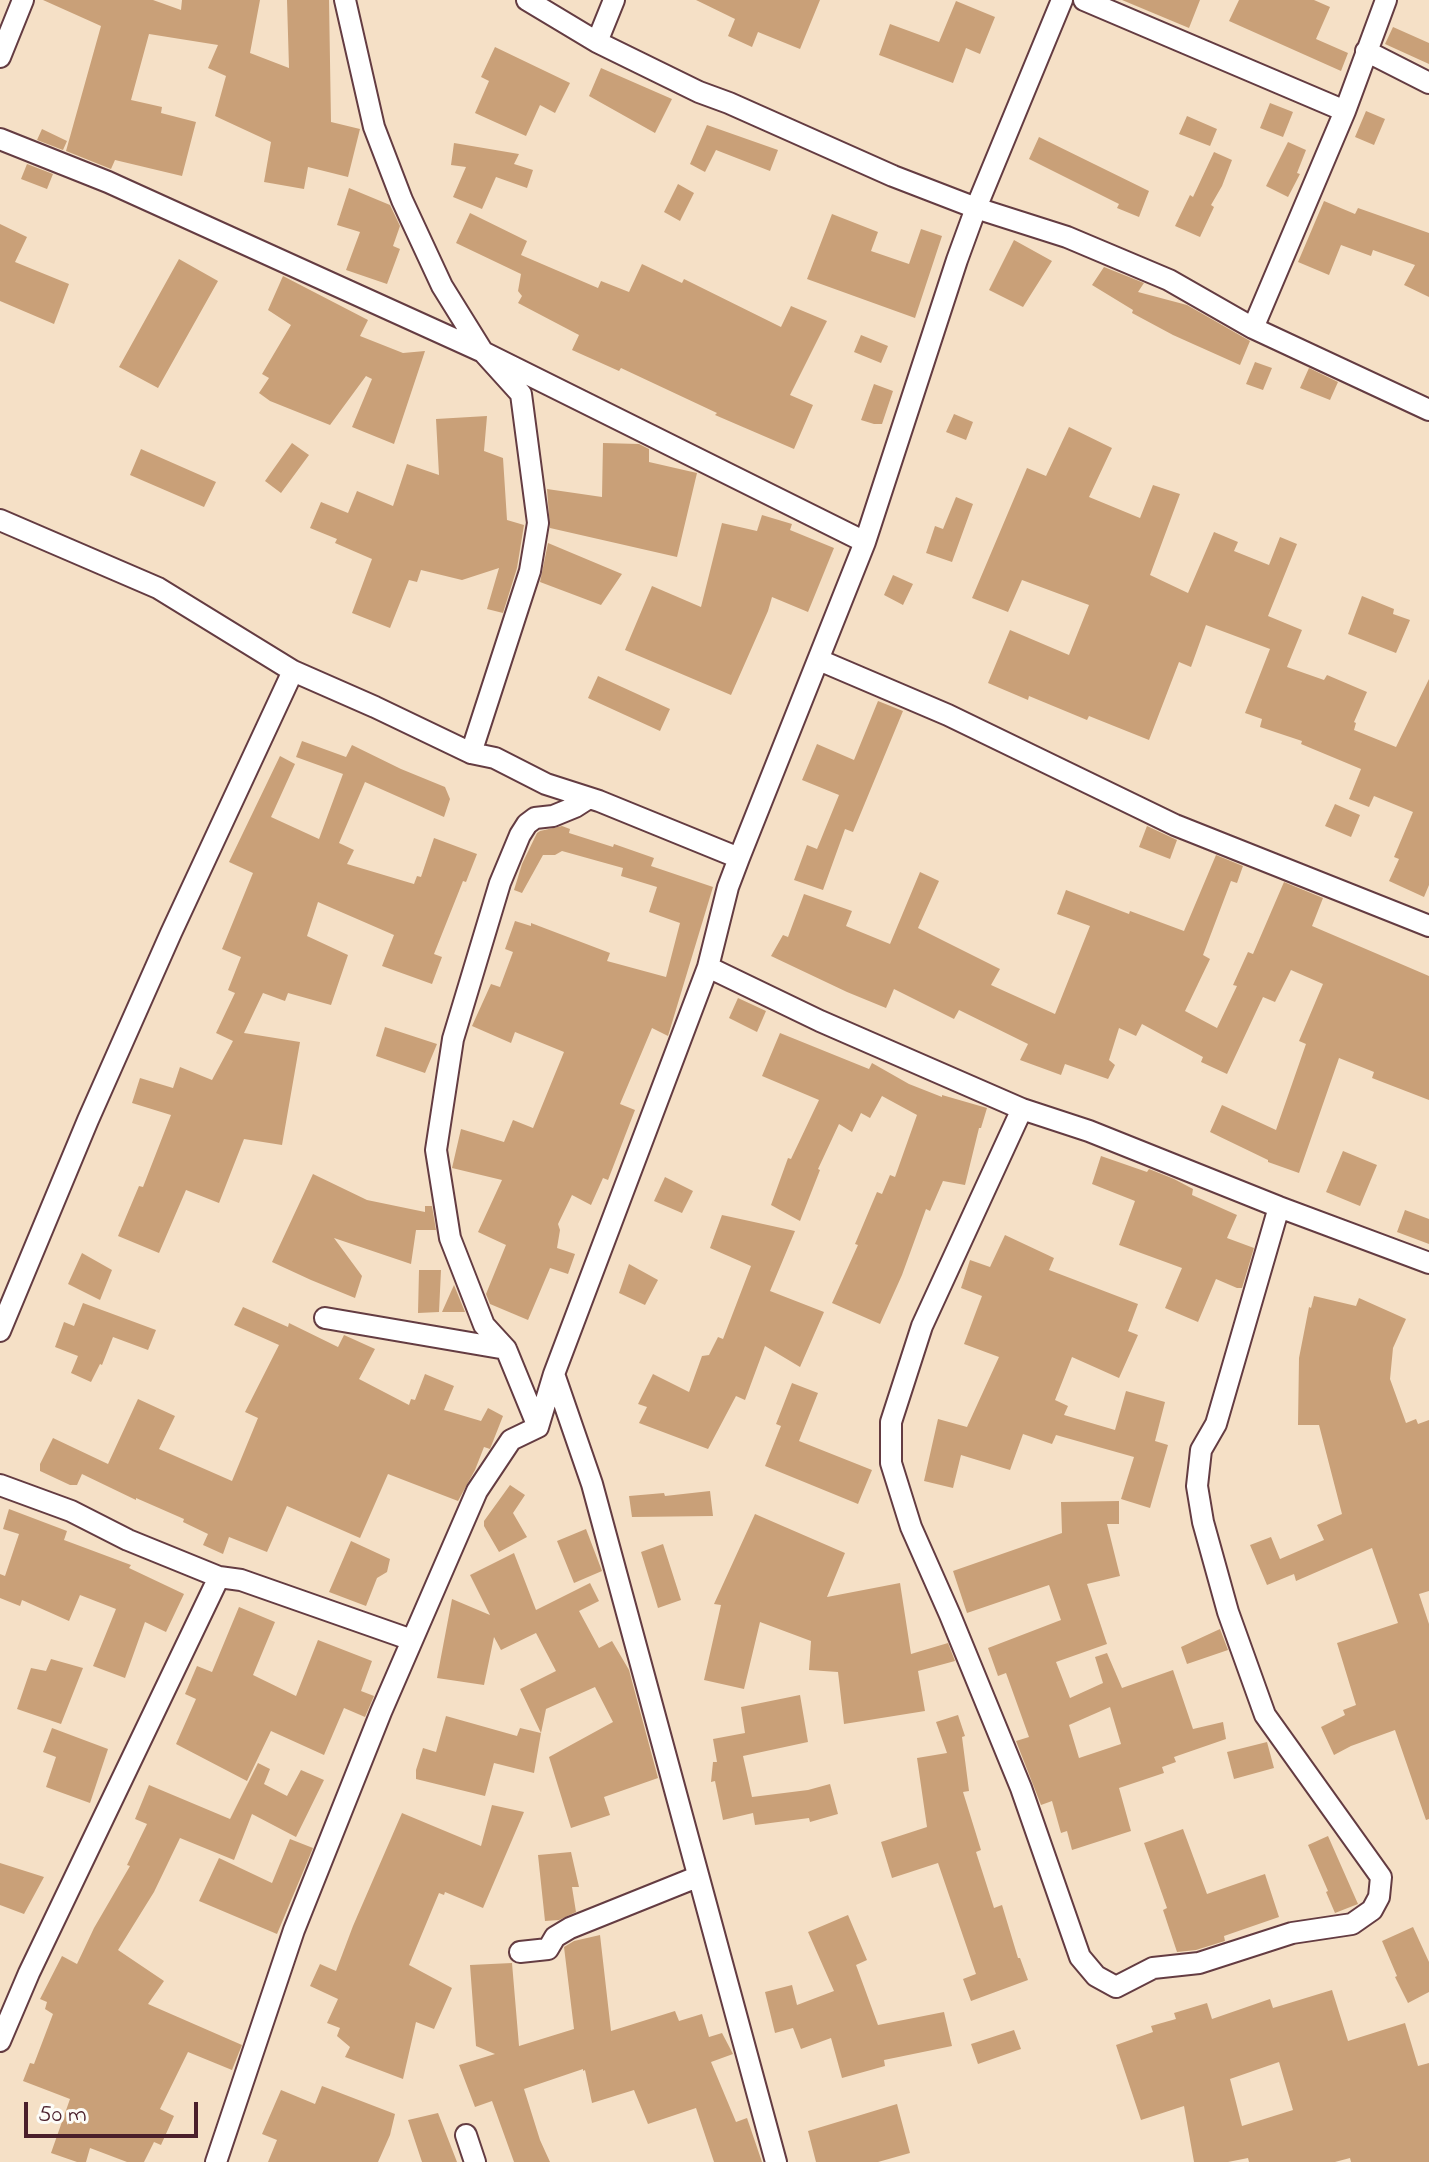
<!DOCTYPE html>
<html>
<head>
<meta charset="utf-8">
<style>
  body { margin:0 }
  #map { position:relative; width:1429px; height:2162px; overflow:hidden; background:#f5e0c6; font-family:"Indie Flower",sans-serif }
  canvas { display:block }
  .scale { position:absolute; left:24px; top:2102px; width:174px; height:36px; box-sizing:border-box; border:4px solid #4a1f2b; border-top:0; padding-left:10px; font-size:24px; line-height:28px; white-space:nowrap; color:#4a1f2b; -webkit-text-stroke:6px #fdfcf7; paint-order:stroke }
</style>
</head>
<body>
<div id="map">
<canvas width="1429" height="2162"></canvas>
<div class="scale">50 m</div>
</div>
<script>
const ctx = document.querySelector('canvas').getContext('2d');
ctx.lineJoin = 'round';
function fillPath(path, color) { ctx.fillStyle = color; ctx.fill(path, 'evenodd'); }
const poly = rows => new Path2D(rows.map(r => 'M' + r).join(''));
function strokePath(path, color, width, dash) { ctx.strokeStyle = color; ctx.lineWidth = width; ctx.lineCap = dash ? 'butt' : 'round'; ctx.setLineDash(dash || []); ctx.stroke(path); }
fillPath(poly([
  [43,0,153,0,181,10,182,0,260,0,250,53,289,68,287,0,329,0,331,122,360,129,348,177,308,167,304,189,264,182,271,142,215,116,226,76,208,68,218,45,149,34,131,100,162,107,161,113,196,122,182,176,115,160,111,169,66,151,101,26],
  [696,0,820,0,800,49,758,32,752,47,728,36,735,19],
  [1122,0,1200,0,1189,28],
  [1239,0,1314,0,1330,7,1316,39,1348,53,1341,71,1229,21],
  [956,1,995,17,980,54,966,48,953,83,879,55,890,24,939,42],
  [1393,27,1429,43,1429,64,1385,44],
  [495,47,570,83,555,113,540,105,526,136,475,113,489,81,481,77],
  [601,68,672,99,655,133,589,96],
  [1270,103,1293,112,1283,137,1260,128],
  [1366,111,1385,119,1374,145,1355,137],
  [1187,116,1217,129,1210,146,1179,134],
  [707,125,778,150,770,171,716,150,705,172,690,164],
  [42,129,67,141,63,150,37,140],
  [1039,137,1149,191,1139,217,1117,208,1119,204,1029,159],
  [1288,142,1306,150,1297,173,1300,174,1288,197,1266,186],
  [454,143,519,154,514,164,533,170,527,188,496,177,482,209,453,197,466,167,451,165],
  [1214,152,1232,160,1222,186,1211,205,1214,207,1200,237,1175,226,1190,195,1193,197],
  [27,164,53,174,47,189,21,179],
  [678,184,694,193,680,221,664,212],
  [349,188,390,205,400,226,393,246,400,249,387,284,346,270,360,232,337,225],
  [1324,201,1355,214,1358,208,1429,233,1429,297,1404,285,1415,265,1373,250,1371,256,1341,245,1329,275,1298,262],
  [470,213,527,241,521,255,598,288,601,281,629,292,642,264,682,283,684,279,781,327,791,306,827,321,790,395,813,405,794,449,715,415,717,413,621,368,619,371,572,350,579,335,518,303,522,296,518,291,521,274,456,243],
  [832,214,878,232,871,251,909,264,921,229,942,236,915,318,807,279],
  [0,224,27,237,15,262,69,284,54,324,0,301],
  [1014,240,1052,261,1023,307,989,290],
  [179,259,218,281,158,388,119,367],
  [1104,267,1144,283,1138,292,1187,305,1250,341,1240,365,1173,335,1132,313,1133,310,1092,285],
  [283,276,368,320,360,336,403,353,425,351,394,444,352,427,372,379,366,376,330,425,270,401,259,393,269,378,262,374,291,325,268,310],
  [861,335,888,346,881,363,854,352],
  [1255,362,1272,368,1263,390,1246,384],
  [1309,368,1338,382,1330,400,1300,388],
  [874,384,893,391,882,424,874,424,861,420],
  [954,414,973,422,966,440,946,432],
  [487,416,484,451,503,458,507,520,524,525,517,568,503,613,487,609,499,568,462,580,421,570,417,582,409,580,390,628,352,613,372,559,335,543,337,539,310,528,321,502,348,513,357,491,393,506,407,464,439,475,436,419],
  [1069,427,1112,448,1089,497,1140,518,1153,485,1180,494,1150,575,1188,593,1214,532,1238,542,1234,551,1269,565,1280,537,1297,544,1268,616,1302,630,1287,667,1324,680,1327,675,1367,692,1354,722,1356,723,1354,730,1396,747,1429,679,1429,885,1424,897,1389,881,1399,859,1394,857,1413,812,1374,796,1369,807,1349,799,1361,769,1301,744,1302,741,1260,727,1262,719,1245,713,1270,649,1206,625,1191,667,1179,662,1149,740,1089,716,1087,720,1029,696,1028,700,988,683,1010,630,1069,655,1089,605,1022,580,1008,612,972,598,1027,468,1046,476],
  [292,443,309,455,281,493,265,481],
  [603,443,639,444,649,449,649,462,697,473,677,557,550,528,547,489,602,497],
  [141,449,216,482,204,507,130,475],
  [956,497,973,504,952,562,926,553,935,526,943,529],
  [762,515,792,524,790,530,834,548,808,612,772,597,768,611,731,695,625,650,652,586,701,607,722,523,757,531],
  [548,543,622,574,601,605,540,582],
  [893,575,913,584,903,605,884,595],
  [1362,596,1394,609,1393,614,1410,620,1396,653,1348,634],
  [598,676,670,709,660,731,588,698],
  [878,701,903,711,853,832,845,829,823,890,794,880,807,845,817,849,839,795,802,780,817,744,854,760],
  [302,741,346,757,352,745,401,769,445,787,450,799,444,817,365,782,339,843,354,850,347,864,414,884,417,876,421,877,434,838,477,854,466,882,463,881,434,954,442,957,432,984,382,966,394,935,318,902,307,936,348,955,331,1005,288,993,285,1001,263,993,244,1033,300,1042,282,1145,244,1139,219,1203,186,1190,159,1253,118,1236,139,1186,143,1187,171,1115,132,1103,140,1078,173,1088,180,1067,212,1080,233,1041,216,1033,235,993,228,990,241,957,222,949,253,873,229,862,280,756,295,764,271,817,319,839,343,774,296,757],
  [1335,804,1360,815,1351,837,1325,826],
  [562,826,570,829,569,833,613,847,614,844,654,858,651,866,713,887,668,1036,652,1028,620,1104,635,1110,608,1180,603,1178,591,1205,572,1195,558,1224,560,1230,557,1248,575,1254,568,1274,550,1268,528,1320,490,1304,486,1294,506,1245,478,1232,502,1180,452,1168,461,1129,504,1142,513,1120,533,1128,564,1052,515,1032,511,1043,472,1026,491,984,500,987,513,952,505,949,515,921,531,926,531,923,610,953,607,961,666,977,680,923,649,912,657,887,621,876,623,868,562,851,555,855,543,855,522,893,514,890,522,864,537,833,540,831],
  [1147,826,1177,840,1170,859,1139,847],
  [1216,855,1243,866,1237,883,1231,881,1203,955,1210,959,1185,1011,1217,1028,1237,986,1233,985,1248,952,1253,954,1284,882,1323,898,1312,926,1429,976,1429,1100,1372,1078,1374,1072,1339,1058,1299,1173,1268,1162,1268,1160,1210,1132,1222,1105,1276,1130,1306,1044,1299,1041,1323,984,1291,970,1275,1002,1263,997,1227,1074,1201,1062,1203,1057,1142,1024,1136,1036,1119,1028,1109,1060,1115,1065,1108,1079,1065,1064,1061,1075,1020,1060,1028,1044,959,1010,954,1019,894,989,886,1008,847,992,771,956,783,935,788,937,804,894,852,911,846,926,890,944,920,872,939,881,918,928,1000,969,991,985,1055,1014,1090,926,1057,914,1066,890,1129,914,1130,911,1184,931],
  [738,998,766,1011,757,1032,729,1018],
  [385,1027,437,1044,425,1073,376,1056],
  [780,1033,869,1069,872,1063,909,1084,942,1097,942,1095,987,1108,981,1128,979,1128,965,1185,943,1181,930,1211,926,1209,902,1275,880,1324,832,1303,858,1245,855,1244,877,1192,882,1194,890,1175,895,1177,917,1115,882,1096,870,1118,861,1113,852,1132,839,1124,818,1169,820,1170,800,1221,771,1205,788,1158,791,1159,819,1100,762,1076],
  [1343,1151,1377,1165,1360,1206,1326,1192],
  [1101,1156,1147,1172,1149,1169,1174,1179,1193,1189,1192,1195,1237,1215,1227,1238,1254,1248,1242,1288,1237,1288,1216,1279,1198,1322,1165,1308,1182,1268,1119,1245,1135,1201,1092,1184],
  [313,1174,367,1200,425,1212,425,1206,432,1206,436,1230,416,1230,411,1264,334,1238,362,1276,355,1298,311,1280,272,1262],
  [665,1177,693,1191,682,1213,654,1201],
  [1405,1210,1429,1219,1429,1244,1397,1232],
  [722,1215,795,1231,770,1291,824,1312,800,1367,765,1346,745,1400,736,1396,708,1449,639,1423,647,1407,638,1404,653,1374,689,1392,702,1356,709,1355,718,1337,723,1339,751,1266,710,1248],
  [1005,1235,1054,1258,1049,1270,1138,1304,1128,1331,1138,1335,1119,1378,1072,1357,1055,1400,1068,1406,1064,1415,1115,1430,1126,1391,1165,1402,1155,1441,1168,1445,1150,1508,1121,1499,1134,1457,1056,1435,1052,1444,1023,1434,1010,1470,961,1455,953,1488,924,1481,938,1419,967,1427,999,1357,964,1344,982,1296,961,1288,970,1260,990,1267],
  [82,1253,112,1270,100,1300,68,1284],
  [629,1264,658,1280,645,1305,619,1293],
  [419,1270,441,1270,439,1312,418,1313],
  [454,1285,465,1312,442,1312],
  [1314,1296,1356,1306,1359,1298,1406,1319,1393,1348,1390,1379,1406,1423,1416,1419,1418,1424,1429,1420,1429,1591,1419,1594,1429,1624,1429,1819,1426,1820,1395,1730,1351,1746,1334,1755,1321,1727,1345,1715,1343,1710,1356,1705,1337,1643,1398,1623,1372,1548,1296,1581,1294,1574,1267,1585,1250,1545,1271,1537,1280,1559,1324,1540,1317,1525,1342,1514,1319,1425,1298,1425,1299,1358,1309,1307,1311,1308],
  [83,1303,156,1330,148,1350,113,1337,102,1365,100,1364,91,1382,71,1373,78,1356,55,1347,64,1322,74,1326],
  [243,1307,288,1327,289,1323,338,1347,344,1335,375,1349,359,1379,409,1405,411,1399,415,1400,425,1374,454,1386,444,1410,481,1421,488,1408,503,1416,490,1449,484,1447,475,1470,458,1501,388,1474,360,1538,287,1506,267,1552,229,1537,223,1554,203,1545,208,1534,183,1522,184,1519,136,1498,136,1500,82,1474,77,1485,70,1485,40,1471,40,1464,53,1438,108,1464,138,1399,175,1416,159,1449,232,1481,258,1418,245,1412,279,1345,234,1325],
  [792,1383,818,1393,799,1441,872,1470,858,1504,765,1466,781,1426,776,1424],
  [510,1485,525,1495,513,1513,527,1537,499,1552,484,1526,484,1521],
  [710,1491,713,1516,632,1517,629,1496,664,1493,665,1496],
  [1119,1501,1119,1524,1107,1524,1120,1576,1087,1584,1107,1644,1056,1662,1070,1698,1103,1683,1095,1657,1107,1653,1122,1688,1173,1670,1193,1729,1223,1722,1226,1739,1174,1757,1176,1762,1162,1767,1164,1773,1119,1788,1131,1831,1072,1850,1067,1831,1061,1833,1052,1801,1041,1805,1016,1741,1029,1737,1006,1673,998,1676,988,1648,1061,1620,1049,1585,967,1613,953,1571,1062,1533,1061,1502],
  [1110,1707,1121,1744,1079,1758,1069,1725],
  [9,1509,67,1531,64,1540,131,1565,129,1568,184,1594,166,1632,145,1622,125,1678,93,1666,116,1609,80,1595,69,1621,22,1600,20,1606,0,1598,0,1574,5,1576,19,1534,3,1529],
  [755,1514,845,1553,827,1597,900,1583,911,1654,948,1643,955,1661,918,1671,925,1711,844,1724,838,1672,809,1670,811,1641,760,1622,744,1689,704,1680,721,1605,714,1604],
  [586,1529,602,1571,574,1583,557,1541],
  [351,1541,390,1559,387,1572,377,1578,366,1606,329,1592],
  [663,1544,681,1600,658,1608,641,1552],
  [514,1553,536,1610,590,1583,599,1601,579,1611,599,1648,612,1641,629,1670,658,1778,604,1797,610,1815,571,1828,549,1757,613,1722,595,1687,546,1709,541,1733,520,1689,556,1671,536,1633,501,1650,494,1637,484,1685,437,1678,452,1599,490,1615,470,1575],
  [239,1607,275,1622,253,1675,296,1696,318,1640,372,1661,361,1691,374,1696,365,1717,344,1708,324,1755,271,1731,247,1781,176,1744,196,1699,185,1694,197,1666,212,1672],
  [1220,1629,1228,1650,1187,1664,1181,1647],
  [51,1659,83,1668,61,1724,17,1709,31,1668,46,1671],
  [800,1695,808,1742,743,1756,752,1797,808,1790,830,1784,838,1814,810,1822,809,1818,755,1825,753,1813,723,1820,715,1781,711,1782,713,1762,717,1762,713,1739,745,1733,741,1707],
  [958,1715,965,1736,962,1737,969,1791,963,1792,981,1850,976,1852,994,1908,1002,1905,1018,1958,1020,1958,1028,1980,971,2001,963,1979,976,1974,938,1863,892,1878,881,1842,927,1827,917,1758,947,1753,936,1722],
  [446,1716,517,1736,520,1728,541,1733,534,1773,494,1763,485,1796,416,1779,416,1770,423,1748,436,1752],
  [52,1728,108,1749,90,1803,46,1787,56,1757,43,1752],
  [1267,1742,1274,1768,1234,1779,1227,1752],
  [258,1763,270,1769,264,1784,287,1796,301,1770,324,1780,296,1837,252,1814,234,1860,180,1838,154,1892,118,1950,164,1981,148,2004,242,2045,232,2070,188,2052,160,2109,174,2116,161,2145,154,2142,144,2162,127,2162,90,2148,86,2162,77,2162,51,2153,70,2099,23,2081,30,2063,34,2064,53,2014,45,2009,47,2002,40,1999,62,1956,77,1964,94,1928,130,1866,127,1865,147,1824,135,1819,149,1785,230,1819],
  [492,1805,524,1812,483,1908,445,1892,444,1895,439,1893,409,1965,452,1988,434,2029,416,2022,403,2079,345,2057,350,2047,337,2036,340,2028,327,2023,338,1999,310,1986,320,1964,336,1971,353,1926,402,1813,481,1846],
  [1183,1829,1207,1894,1265,1874,1279,1917,1224,1936,1225,1941,1196,1950,1177,1952,1163,1910,1167,1908,1144,1843],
  [1328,1836,1358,1904,1335,1913,1326,1892,1328,1891,1308,1845],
  [290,1839,313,1848,277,1934,199,1901,219,1858,272,1883],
  [571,1852,579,1887,572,1887,576,1912,559,1920,545,1921,538,1855],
  [0,1863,44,1877,24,1914,0,1905],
  [848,1915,867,1960,856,1965,878,2025,944,2012,952,2046,884,2060,885,2066,842,2078,831,2038,801,2049,793,2028,775,2033,765,1992,792,1985,797,2005,834,1991,808,1932],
  [1413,1927,1429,1962,1429,1992,1408,2003,1395,1977,1397,1976,1382,1941],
  [600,1935,611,2031,675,2011,679,2021,702,2014,709,2037,722,2033,733,2054,711,2062,736,2122,747,2118,762,2162,714,2162,696,2108,648,2124,634,2090,592,2103,585,2070,583,2071,583,2069,524,2089,540,2140,550,2162,514,2162,492,2101,475,2107,459,2065,495,2054,476,2046,470,1965,512,1963,519,2046,574,2029,564,1947,574,1941],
  [1332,1990,1348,2041,1405,2023,1418,2066,1429,2063,1429,2162,1351,2162,1350,2158,1335,2162,1249,2162,1248,2158,1228,2162,1194,2162,1184,2106,1141,2120,1116,2045,1153,2032,1151,2026,1176,2019,1174,2013,1207,2003,1212,2019,1270,1999,1273,2008],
  [1279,2062,1293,2110,1242,2126,1230,2079],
  [1014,2030,1021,2049,978,2064,971,2044],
  [322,2086,395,2114,390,2135,378,2162,268,2162,277,2140,262,2134,281,2090,315,2104],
  [897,2104,910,2153,878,2162,816,2162,808,2131],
  [438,2113,457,2162,422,2162,408,2120]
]), '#c9a078');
const street = poly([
  [345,0,374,127,402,200,442,286,483,352,521,394,538,523,530,571,471,753],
  [527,0,597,42,699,92,729,103,893,176,976,208,1067,237,1169,280,1253,328,1429,410],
  [1084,0,1345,111],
  [597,42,614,0],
  [1366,51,1429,83],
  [0,57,23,0],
  [0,139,108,182,483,352,865,542],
  [1253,328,1345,111,1386,0],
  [0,520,158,588,293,671,375,707,471,753,495,758,546,784,599,801,739,858],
  [819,660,948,715,1175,825,1429,926],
  [708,967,820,1021,1022,1109,1089,1131,1279,1207,1429,1263],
  [1022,1109,922,1326,891,1422,891,1463,911,1527,950,1615,1021,1788,1080,1957,1096,1976,1116,1987,1153,1968,1199,1963,1292,1933,1352,1924,1372,1910,1379,1897,1381,1877,1265,1715,1228,1612,1203,1522,1197,1486,1201,1450,1216,1424,1279,1207],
  [325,1318,506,1349],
  [0,1331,88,1120,171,933,293,671],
  [538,1427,506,1349,484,1325,450,1238,436,1150,453,1039,500,883,520,835,527,824,535,818,553,816,575,807,589,798],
  [0,1485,71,1511,128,1540,219,1577,241,1580,412,1640],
  [520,1952,548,1949,555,1937,570,1928,697,1877],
  [0,2041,29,1973,219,1577],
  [466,2135,475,2162],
  [216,2162,294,1930,381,1712,477,1491,511,1440,538,1427,554,1374],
  [776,2162,592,1484,554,1374,708,967,728,887,739,858,865,542,957,260,976,208,1062,0]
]);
strokePath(street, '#643c42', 24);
strokePath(street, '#fff', 20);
</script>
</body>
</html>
